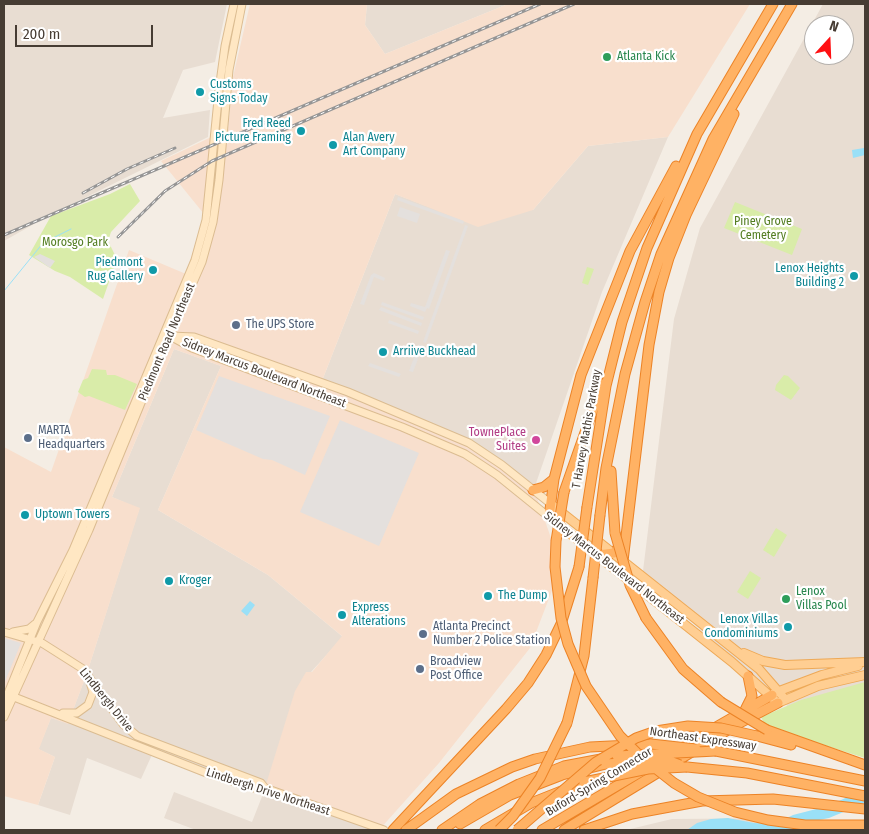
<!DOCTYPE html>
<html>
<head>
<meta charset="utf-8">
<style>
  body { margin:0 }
  #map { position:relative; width:869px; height:834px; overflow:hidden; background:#f4ede4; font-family:"Fira Sans Condensed",sans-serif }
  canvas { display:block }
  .frame { position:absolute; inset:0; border:5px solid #463c33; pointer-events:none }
  .north { position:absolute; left:804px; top:15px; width:50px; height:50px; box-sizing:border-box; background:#fff; border:1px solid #b5b1ad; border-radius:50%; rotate:20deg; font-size:14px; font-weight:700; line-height:20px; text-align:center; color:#463c33 }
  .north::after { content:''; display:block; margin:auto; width:18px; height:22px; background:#ff1012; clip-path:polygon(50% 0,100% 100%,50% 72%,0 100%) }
  .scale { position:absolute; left:15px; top:25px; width:138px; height:22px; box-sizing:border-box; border:2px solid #463c33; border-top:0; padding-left:6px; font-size:15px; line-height:18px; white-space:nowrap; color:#463c33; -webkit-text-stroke:4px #fff; paint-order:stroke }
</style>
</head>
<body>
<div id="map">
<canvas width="869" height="834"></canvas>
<div class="frame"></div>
<div class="north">N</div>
<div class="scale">200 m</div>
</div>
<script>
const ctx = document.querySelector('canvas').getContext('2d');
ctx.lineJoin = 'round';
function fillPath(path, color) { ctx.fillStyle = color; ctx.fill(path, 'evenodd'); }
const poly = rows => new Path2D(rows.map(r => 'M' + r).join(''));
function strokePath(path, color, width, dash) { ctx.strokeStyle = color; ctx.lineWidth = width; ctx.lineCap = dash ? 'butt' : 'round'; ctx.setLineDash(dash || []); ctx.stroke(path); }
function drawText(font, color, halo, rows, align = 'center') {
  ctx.font = font + ' "Fira Sans Condensed",sans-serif'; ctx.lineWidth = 4.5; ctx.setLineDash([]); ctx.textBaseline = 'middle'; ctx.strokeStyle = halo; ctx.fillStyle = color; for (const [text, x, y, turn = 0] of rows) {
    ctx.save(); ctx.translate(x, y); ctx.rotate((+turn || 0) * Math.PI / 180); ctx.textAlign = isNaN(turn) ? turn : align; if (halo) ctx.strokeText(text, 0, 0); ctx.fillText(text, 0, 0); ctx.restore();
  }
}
fillPath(poly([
  [4,4,227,4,215,62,183,70,163,118,210,110,208,137,48,216,4,241],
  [367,4,508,4,385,54,365,25],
  [823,4,865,4,865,742,807,723,642,579,674,319,700,228],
  [814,25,844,25,844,55,814,55],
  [668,137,602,292,534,489,471,448,426,426,320,386,395,194,432,208,533,210,588,146],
  [174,349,221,366,158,510,268,575,343,637,311,672,376,830,196,830,164,818,174,792,252,822,263,794,155,748,141,779,87,758,70,815,38,805,55,757,38,749,51,718,68,723,87,673,139,509,112,497],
  [804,818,865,824,865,830,626,830,672,819]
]), '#e8ddd2');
fillPath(poly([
  [250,4,367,4,365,25,385,54,508,4,750,4,668,137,588,146,533,210,478,227,395,194,320,386,426,426,471,448,534,489,561,567,530,648,439,763,379,830,263,794,295,691,306,672,312,672,342,636,268,575,158,510,221,366,174,349,112,497,140,508,87,673,68,724,51,718,39,749,55,757,38,805,4,796,4,447,51,472,129,250,186,274,204,214,161,161,228,129,233,77]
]), '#f8dfcd');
fillPath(poly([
  [130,184,140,201,111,232,108,241,117,259,103,299,70,277,55,271,29,255,51,216,110,194],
  [735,202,802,229,792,255,724,228],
  [587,267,594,269,588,285,582,283],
  [92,369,106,370,107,375,115,375,137,384,125,410,89,396,85,397,78,392,83,380,88,378],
  [784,375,788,376,800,388,791,400,775,390,776,385],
  [776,528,787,535,774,557,763,550],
  [750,571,761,578,748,599,737,592],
  [865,682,865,758,795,736,765,725,761,717,801,700]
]), '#d9eca9');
fillPath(poly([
  [398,197,464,221,463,224,397,200],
  [400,207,420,214,417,223,397,216],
  [465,225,468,226,426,343,423,342],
  [446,250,450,251,429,309,427,308,425,312,410,306,411,303,425,307],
  [40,254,55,261,50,268,34,257],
  [374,273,385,278,384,281,374,277,364,305,360,304,371,275],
  [382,302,424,317,423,320,381,305],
  [381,307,422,323,421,326,379,310],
  [389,320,419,331,418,334,388,323],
  [419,344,423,346,413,372,409,371],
  [370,363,401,374,399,377,368,366],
  [219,376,330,416,305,475,272,460,263,459,196,430],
  [340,420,419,453,379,546,300,512],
  [4,638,21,643,4,684]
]), '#e4e0dd');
fillPath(poly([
  [864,148,865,155,853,158,852,150],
  [250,601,255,605,247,616,241,611],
  [865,789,865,803,829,818,809,822,793,830,687,830,697,823,711,819,728,818,754,823,775,824,793,815,828,806]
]), '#9ae0f7');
strokePath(poly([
  [4,291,43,243,71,229]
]), '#9ae0f7', 1);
const secondary = poly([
  [170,336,192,348,402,427,465,454,497,475,549,517],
  [171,336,194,337,348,392,469,443,502,465,551,504],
  [4,632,42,643,83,669,123,724,137,736,261,783,265,788],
  [13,632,29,629,35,624],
  [9,695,209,774,254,788,265,788,384,830],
  [4,703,37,622,73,550,195,260,206,220,219,90,225,46,234,4],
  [63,713,77,713,88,705,93,692,89,679],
  [4,717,89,530,150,381,202,262,213,222,219,180,229,70,242,4]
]);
const primary = poly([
  [551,504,759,669,785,699],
  [549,517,732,662,778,703,818,686,865,675],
  [744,653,763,661,785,665,865,662],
  [774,693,822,675,858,666]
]);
const motorway = poly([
  [611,471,615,533],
  [533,490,544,487,554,479],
  [564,492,602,384],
  [587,507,606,386,622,322,647,248,697,134,773,4],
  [600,515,606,468,625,374,645,302,661,254,713,139,792,4],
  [549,517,554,479,581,375,630,251,676,166],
  [598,555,614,553,622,543],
  [623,561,649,345,659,292,669,258,686,215,734,114],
  [646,618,683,669,721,702],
  [746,708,752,696,748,676],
  [567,723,584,656,593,578],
  [767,730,865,765],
  [757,736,791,745],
  [676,750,772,695],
  [716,751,865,781],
  [687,767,747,773,865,796],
  [460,824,510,795,562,775,606,764],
  [393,830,506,709,528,683,546,655,561,624,579,567],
  [406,830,456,794,512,767,535,759,590,747,651,744],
  [442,830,480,804,519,784,564,766,601,759],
  [485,830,531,803,584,782],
  [542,830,642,771],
  [564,830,736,725,778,703],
  [584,830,632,814,702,801,773,799,865,809]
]);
strokePath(secondary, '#dbbc91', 9);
strokePath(primary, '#eea957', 10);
strokePath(motorway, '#ec8326', 11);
strokePath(secondary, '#ffe7c3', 7);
strokePath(primary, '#ffce92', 8);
strokePath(motorway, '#ffb264', 9);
const rail = poly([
  [83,193,127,169,175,148],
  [4,235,540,4],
  [118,237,165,191,212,161,574,4]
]);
strokePath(rail, '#959595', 3);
strokePath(rail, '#fff', 1, [4]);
const motorwayBridge = poly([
  [564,492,556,541,555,567,561,618,568,644,586,686,620,736,641,757,674,783,698,797,735,812,768,820,805,825,865,825],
  [615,533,630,585,646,618],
  [579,567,587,507],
  [593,578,600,515],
  [721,702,767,730],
  [651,744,696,749],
  [617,756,716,751],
  [606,764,667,760,680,765],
  [584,782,648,769,687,767],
  [499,830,513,816,540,778,567,723],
  [517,830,596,762,636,738,656,731,688,726,721,728,757,736]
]);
strokePath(motorwayBridge, '#ec8326', 11, []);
strokePath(motorwayBridge, '#ffb264', 9);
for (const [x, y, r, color] of [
  [607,57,5,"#2e9e5b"],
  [200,92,5,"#0f9aa8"],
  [301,131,5,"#0f9aa8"],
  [333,145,5,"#0f9aa8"],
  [153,270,5,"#0f9aa8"],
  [854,276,5,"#0f9aa8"],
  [236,325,5,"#5c6f8a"],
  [383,352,5,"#0f9aa8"],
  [28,438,5,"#5c6f8a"],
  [536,440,5,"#d1479c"],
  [25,515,5,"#0f9aa8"],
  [169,581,5,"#0f9aa8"],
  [488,596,5,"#0f9aa8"],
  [786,599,5,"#2e9e5b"],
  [342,615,5,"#0f9aa8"],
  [788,627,5,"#0f9aa8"],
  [423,634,5,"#5c6f8a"],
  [420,669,5,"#5c6f8a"]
]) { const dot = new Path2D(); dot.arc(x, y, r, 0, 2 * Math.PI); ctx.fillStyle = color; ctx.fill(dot); strokePath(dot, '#fff', 2); }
drawText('12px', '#27864d', '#fff', [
  ["Atlanta Kick",617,57],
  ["Lenox",796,592],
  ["Villas Pool",796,606]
], 'left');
drawText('12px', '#0d838f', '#fff', [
  ["Customs",210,85],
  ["Signs Today",210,99],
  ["Fred Reed",291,124,"right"],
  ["Picture Framing",291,138,"right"],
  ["Alan Avery",343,138],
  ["Art Company",343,152],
  ["Piedmont",143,263,"right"],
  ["Rug Gallery",143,277,"right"],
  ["Lenox Heights",844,269,"right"],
  ["Building 2",844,283,"right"],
  ["Arriive Buckhead",393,352],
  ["Uptown Towers",35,515],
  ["Kroger",179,581],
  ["The Dump",498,596],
  ["Express",352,608],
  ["Alterations",352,622],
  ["Lenox Villas",778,620,"right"],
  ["Condominiums",778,634,"right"]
], 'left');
drawText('12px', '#537d21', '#fff', [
  ["Piney Grove",763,222],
  ["Cemetery",763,236],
  ["Morosgo Park",75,243]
]);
drawText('12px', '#4e5e75', '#fff', [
  ["The UPS Store",246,325],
  ["MARTA",38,431],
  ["Headquarters",38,445],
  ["Atlanta Precinct",433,627],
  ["Number 2 Police Station",433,641],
  ["Broadview",430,662],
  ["Post Office",430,676]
], 'left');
drawText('12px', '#463c33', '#fff', [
  ["Piedmont Road Northeast",167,342,-67],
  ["Sidney Marcus Boulevard Northeast",264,373,21],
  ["T Harvey Mathis Parkway",587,429,-80],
  ["Sidney Marcus Boulevard Northeast",614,568,38],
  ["Lindbergh Drive",106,700,51],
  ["Northeast Expressway",703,739,8],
  ["Buford-Spring Connector",599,782,-31],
  ["Lindbergh Drive Northeast",268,792,18]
]);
drawText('12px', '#b23c85', '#fff', [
  ["TownePlace",526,433],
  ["Suites",526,447]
], 'right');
</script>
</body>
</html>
